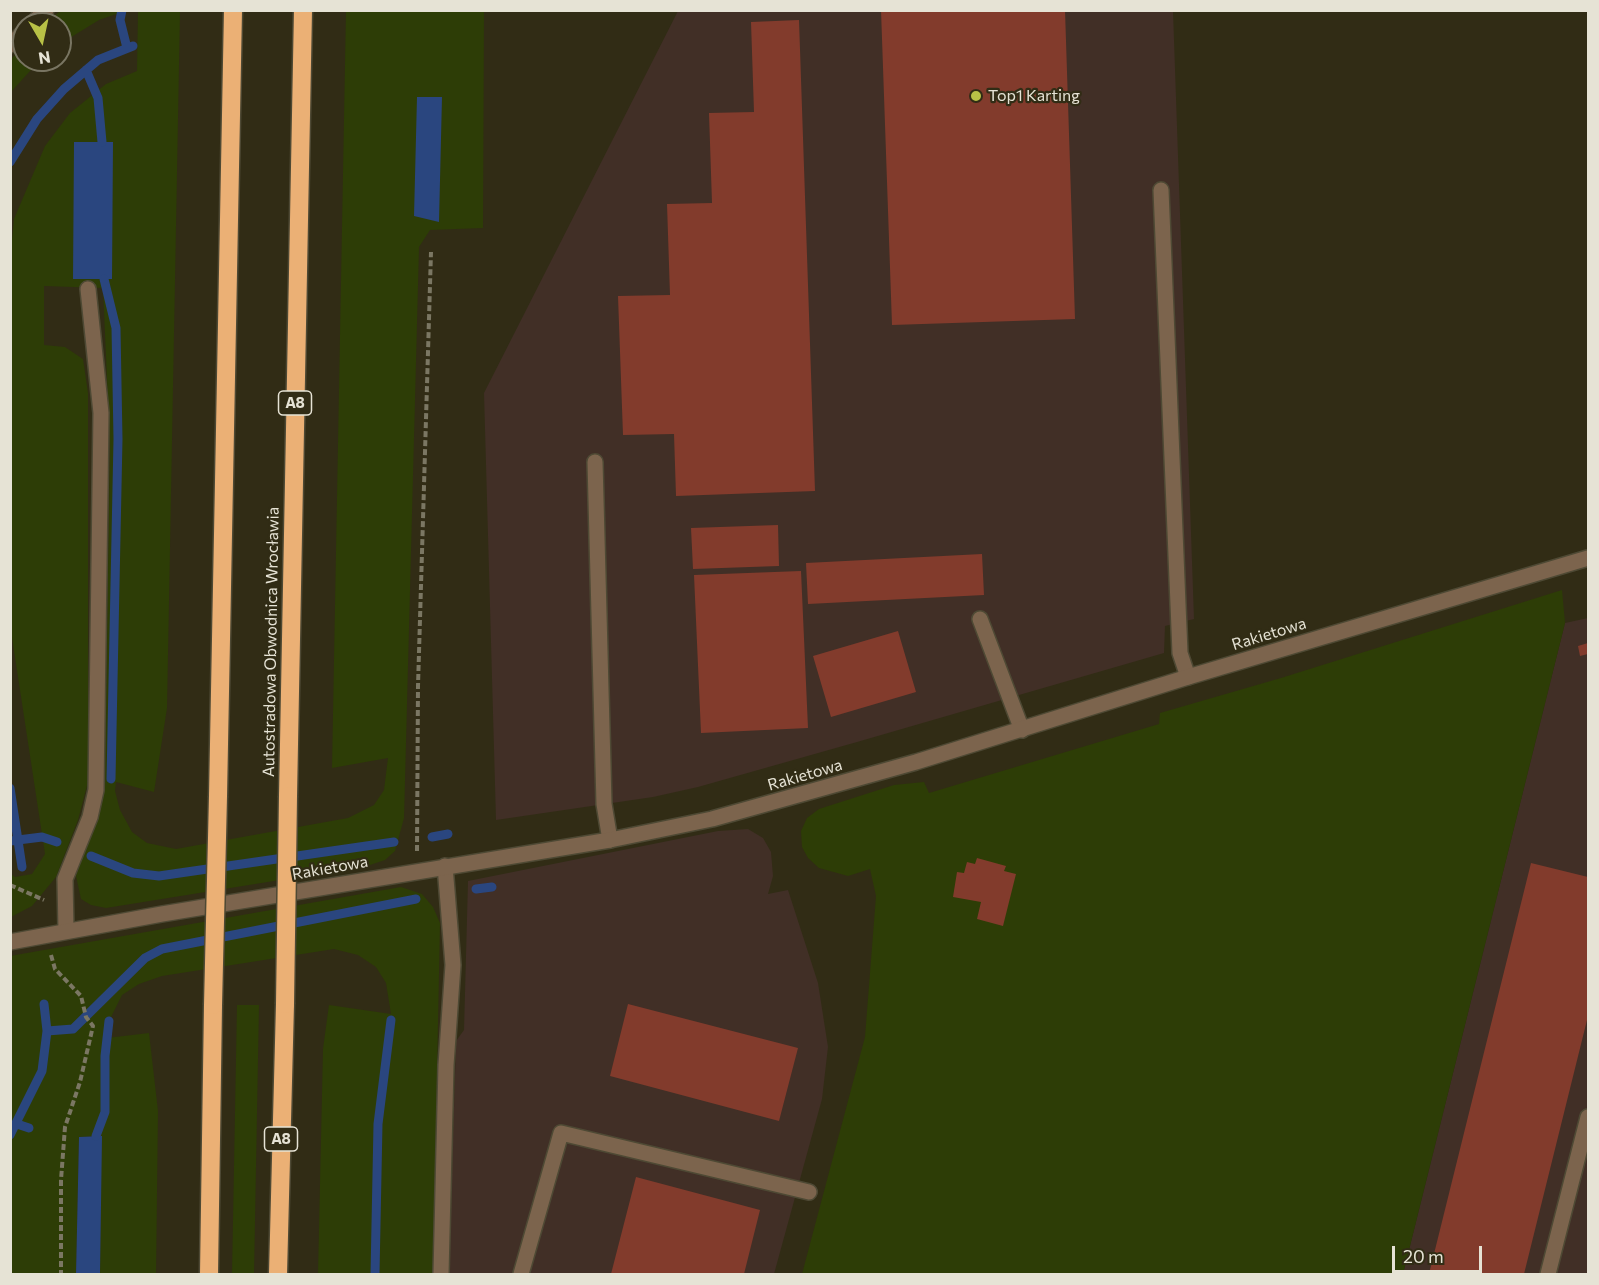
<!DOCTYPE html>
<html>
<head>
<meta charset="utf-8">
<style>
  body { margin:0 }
  #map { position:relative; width:1599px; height:1285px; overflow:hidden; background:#312c15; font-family:Commissioner,sans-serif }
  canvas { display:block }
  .frame { position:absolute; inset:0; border:12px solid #e6e3d5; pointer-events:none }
  .north { position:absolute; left:12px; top:12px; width:60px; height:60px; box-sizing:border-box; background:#312c15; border:2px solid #797562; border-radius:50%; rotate:171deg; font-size:16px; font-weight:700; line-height:24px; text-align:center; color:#e6e3d5 }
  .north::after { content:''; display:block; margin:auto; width:21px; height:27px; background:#b8c146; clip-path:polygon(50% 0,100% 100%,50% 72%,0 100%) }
  .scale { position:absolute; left:1392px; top:1246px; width:90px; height:27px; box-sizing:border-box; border:3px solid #e6e3d5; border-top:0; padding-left:8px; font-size:18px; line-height:21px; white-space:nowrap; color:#e6e3d5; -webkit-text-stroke:4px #312c15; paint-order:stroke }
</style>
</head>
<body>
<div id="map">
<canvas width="1599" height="1285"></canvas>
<div class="frame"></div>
<div class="north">N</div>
<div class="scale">20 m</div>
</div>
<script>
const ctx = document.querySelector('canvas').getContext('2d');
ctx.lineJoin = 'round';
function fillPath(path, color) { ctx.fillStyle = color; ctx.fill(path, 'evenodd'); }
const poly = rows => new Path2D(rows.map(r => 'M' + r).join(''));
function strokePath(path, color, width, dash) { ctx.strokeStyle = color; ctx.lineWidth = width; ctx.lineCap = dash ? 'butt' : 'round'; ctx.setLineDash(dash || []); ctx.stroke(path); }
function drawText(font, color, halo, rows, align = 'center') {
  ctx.font = font + ' Commissioner,sans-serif'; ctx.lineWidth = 4.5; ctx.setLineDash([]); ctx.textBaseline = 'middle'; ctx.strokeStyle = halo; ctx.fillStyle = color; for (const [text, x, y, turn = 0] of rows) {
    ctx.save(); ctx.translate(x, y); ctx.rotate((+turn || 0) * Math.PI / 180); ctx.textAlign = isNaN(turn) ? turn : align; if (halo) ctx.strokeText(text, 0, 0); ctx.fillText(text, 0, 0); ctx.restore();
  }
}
fillPath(poly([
  [678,11,1173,11,1194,619,1165,626,1164,653,857,742,698,787,653,797,496,820,484,393],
  [1588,618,1588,1274,1403,1274,1565,623],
  [748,829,763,838,771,852,773,876,768,894,788,890,818,983,828,1047,822,1099,774,1274,449,1274,456,1041,464,1030,468,881,718,831]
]), '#412f26');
fillPath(poly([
  [60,11,60,10,125,11,99,20,60,44,60,24,46,24],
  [138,11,180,11,167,708,154,792,116,782,115,791,120,810,132,832,147,843,176,849,348,818,374,805,384,790,388,758,332,768,346,11,484,11,483,228,430,230,419,247,404,818,395,851,385,860,367,866,106,908,91,905,81,899,76,876,99,810,105,768,110,446,103,288,44,286,44,345,65,347,83,359,88,393,88,782,78,820,56,877,32,906,11,917,11,874,15,877,32,874,45,854,11,631,10,260,14,219,45,146,70,113,106,84,137,71],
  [24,46,24,60,40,60,11,92,11,59],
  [1562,590,1565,623,1403,1274,802,1274,865,1037,876,896,870,869,848,876,819,868,808,858,802,847,801,831,807,818,819,809,894,785,924,782,929,793,1159,724,1160,713,1281,678],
  [401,887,422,894,433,907,440,923,433,1274,318,1274,323,1049,329,1005,391,1014,386,983,376,967,358,955,334,949,162,976,139,984,122,995,109,1021,107,1038,149,1033,158,1111,156,1274,100,1274,101,1136,79,1137,76,1274,11,1274,10,956],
  [237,1005,259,1005,254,1274,232,1274]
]), '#2d3d06');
fillPath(poly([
  [417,97,442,97,439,222,414,216],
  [74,142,113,142,112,279,73,279],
  [102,1136,100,1274,76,1274,79,1137]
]), '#2a467f');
strokePath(poly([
  [122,10,120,20,127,48],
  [86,70,98,98,102,142],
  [10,162,37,119,64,89,98,60,133,46],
  [104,279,116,328,118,439,111,779],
  [10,788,22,867],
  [432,837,448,834],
  [10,841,42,837,57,842],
  [91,856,133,873,159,876,394,842],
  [476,889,492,887],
  [47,1031,73,1029,145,958,162,949,416,899],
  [17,1124,29,1128],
  [10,1135,42,1071,47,1031,44,1004],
  [96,1136,105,1112,105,1056,109,1021],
  [375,1274,378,1124,391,1020]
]), '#2a467f', 9);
fillPath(poly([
  [881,10,1065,10,1075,319,892,325],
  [799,20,815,491,676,496,674,434,623,435,618,296,670,295,667,204,712,203,709,113,754,112,751,22],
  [778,525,779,566,693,569,691,528],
  [982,554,984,595,808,604,806,563],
  [801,571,808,728,701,733,694,575],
  [898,631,916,692,831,717,813,656],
  [1588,643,1588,654,1580,656,1578,646],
  [977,858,1006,866,1004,871,1016,874,1003,926,977,919,981,902,953,897,957,872,964,873,967,862,975,864],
  [1531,863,1588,877,1588,1016,1524,1274,1429,1274],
  [628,1004,798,1048,779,1121,610,1076],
  [636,1177,760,1210,744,1274,611,1274]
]), '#823b2c');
const service = poly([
  [1161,190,1180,653,1188,677],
  [595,462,604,804,610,840],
  [980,619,1022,730],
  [66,931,65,879,90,817,96,790,101,413,88,289],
  [441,1274,446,1065,453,965,445,866],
  [521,1274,561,1133,809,1192],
  [1548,1274,1588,1117]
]);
const minor = poly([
  [32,24,46,10],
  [10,45,24,32]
]);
const tertiary = poly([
  [10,942,162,914,610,840,712,819,916,762,1188,677,1588,558]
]);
const motorway = poly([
  [218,796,233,10],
  [288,796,303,10],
  [209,1274,213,1005],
  [278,1274,285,1004]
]);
strokePath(service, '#4e4934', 18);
strokePath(minor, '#4e4934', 18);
strokePath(tertiary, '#4e4934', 18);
strokePath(motorway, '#4e4934', 21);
strokePath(poly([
  [417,851,418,686,431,252],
  [10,885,44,900],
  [51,955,55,969,81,996,86,1017,93,1026,80,1082,65,1127,61,1180,61,1274]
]), '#7b7763', 4, [6, 3]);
strokePath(service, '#7c644d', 15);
strokePath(minor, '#7c644d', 15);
strokePath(tertiary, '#7c644d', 15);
strokePath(motorway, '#ebb075', 18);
const motorwayBridge = poly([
  [285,1004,288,796],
  [213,1005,218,796]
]);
strokePath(motorwayBridge, '#4e4934', 21, []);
strokePath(motorwayBridge, '#ebb075', 18);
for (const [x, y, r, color] of [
  [976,96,6,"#b8c146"]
]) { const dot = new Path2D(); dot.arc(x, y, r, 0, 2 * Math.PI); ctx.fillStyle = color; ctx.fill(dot); strokePath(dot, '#312c15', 2); }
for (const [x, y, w] of [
  [295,403,33],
  [281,1139,33]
]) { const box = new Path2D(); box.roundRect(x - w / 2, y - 12, w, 24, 4.5); ctx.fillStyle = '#312c15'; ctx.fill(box); strokePath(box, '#e6e3d5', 1.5); }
drawText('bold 15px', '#e6e3d5', null, [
  ["A8",295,403],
  ["A8",281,1139]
]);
drawText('16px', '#e6e3d5', '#312c15', [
  ["Top1 Karting",988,96]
], 'left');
drawText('16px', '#e6e3d5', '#312c15', [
  ["Rakietowa",1269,634,-17],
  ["Autostradowa Obwodnica Wrocławia",271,642,-89],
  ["Rakietowa",805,775,-16],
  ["Rakietowa",330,868,-10]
]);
</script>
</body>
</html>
